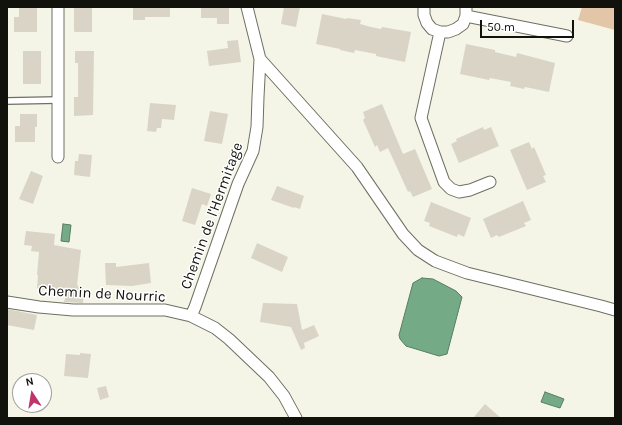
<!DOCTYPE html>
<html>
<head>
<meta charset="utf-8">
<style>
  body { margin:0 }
  #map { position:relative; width:622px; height:425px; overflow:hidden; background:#f4f5e6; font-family:Karla,sans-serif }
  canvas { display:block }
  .frame { position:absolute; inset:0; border:8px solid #12120d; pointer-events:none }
  .north { position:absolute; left:12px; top:373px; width:40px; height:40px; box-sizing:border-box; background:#fff; border:1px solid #a0a09e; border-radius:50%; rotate:348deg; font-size:11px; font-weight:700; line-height:16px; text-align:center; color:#12120d }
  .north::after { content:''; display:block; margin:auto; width:14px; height:18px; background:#bf346a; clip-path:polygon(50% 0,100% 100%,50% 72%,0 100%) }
  .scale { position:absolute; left:480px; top:20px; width:94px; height:18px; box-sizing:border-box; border:2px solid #12120d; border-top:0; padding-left:5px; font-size:12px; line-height:14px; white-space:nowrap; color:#12120d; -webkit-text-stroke:3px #fff; paint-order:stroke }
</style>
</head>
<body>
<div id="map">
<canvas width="622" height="425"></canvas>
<div class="frame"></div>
<div class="north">N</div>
<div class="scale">50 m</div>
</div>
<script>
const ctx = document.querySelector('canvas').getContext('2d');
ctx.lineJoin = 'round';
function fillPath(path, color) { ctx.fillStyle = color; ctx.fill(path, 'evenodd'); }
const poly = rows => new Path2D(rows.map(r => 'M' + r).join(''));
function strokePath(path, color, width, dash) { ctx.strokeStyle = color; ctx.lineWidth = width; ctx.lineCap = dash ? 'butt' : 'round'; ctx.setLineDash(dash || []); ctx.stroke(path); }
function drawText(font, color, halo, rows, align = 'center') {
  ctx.font = font + ' Karla,sans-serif'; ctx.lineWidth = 3; ctx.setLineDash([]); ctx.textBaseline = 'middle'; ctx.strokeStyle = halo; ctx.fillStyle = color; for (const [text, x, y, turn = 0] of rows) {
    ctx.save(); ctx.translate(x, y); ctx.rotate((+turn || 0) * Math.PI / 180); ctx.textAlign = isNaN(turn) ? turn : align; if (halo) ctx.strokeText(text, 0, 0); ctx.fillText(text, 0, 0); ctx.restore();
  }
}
fillPath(poly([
  [582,7,615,7,615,30,578,20]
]), '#e3c5a7');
const water = poly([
  [63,224,71,225,69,242,61,241,63,224],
  [422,278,433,279,456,291,462,297,447,354,439,356,406,346,400,339,399,335,413,283,422,278],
  [545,392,564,399,560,408,541,402,545,392]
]);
fillPath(water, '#74ab86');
strokePath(water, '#577d62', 1);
fillPath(poly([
  [19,7,37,7,37,32,14,32,14,17,19,17],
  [74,7,92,7,92,32,75,32,74,31],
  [133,7,170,7,170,17,145,17,145,20,133,20],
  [201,7,229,7,229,24,217,24,217,18,201,18],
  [284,7,300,7,296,27,281,24],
  [322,14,346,19,347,18,361,20,360,24,371,27,381,29,382,27,411,32,405,62,376,56,376,54,355,50,354,53,340,50,340,49,316,44],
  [238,40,241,62,209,66,207,51,228,48,227,41],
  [466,44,495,50,495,52,516,57,517,53,555,63,549,92,525,87,524,89,510,86,511,82,490,78,489,80,460,74],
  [23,51,41,51,41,84,23,84],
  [75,51,94,51,93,115,74,116,74,97,78,97,78,63,75,63],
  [150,103,176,105,174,120,162,119,161,128,157,128,156,132,147,131],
  [382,104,403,154,415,149,432,189,413,197,410,191,408,192,388,148,380,152,377,145,375,147,363,120,365,118,363,112],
  [210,111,228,114,222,144,204,141],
  [20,114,37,114,37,127,35,127,35,142,15,142,15,126,20,126],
  [483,127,484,130,491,127,499,146,459,163,451,144,457,141,456,139],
  [529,142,532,149,534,147,546,175,543,176,546,182,527,190,510,150],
  [79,154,92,155,90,177,74,175,75,161,78,161],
  [31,171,43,176,33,204,19,199],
  [277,186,304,196,300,209,294,207,294,208,271,200],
  [192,188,211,194,207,206,202,204,195,225,182,221],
  [523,201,531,220,524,223,526,226,499,237,497,235,491,238,483,219],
  [431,202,471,218,464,237,458,234,457,237,429,226,430,223,424,221],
  [26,231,55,234,54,245,81,250,77,285,84,289,83,303,64,302,66,295,48,290,37,288,38,275,37,275,39,252,31,251,32,246,24,245],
  [257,243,288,257,282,272,251,258],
  [105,263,116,263,116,267,149,263,151,283,132,286,106,285],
  [263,303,297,304,302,330,314,325,319,336,304,343,305,348,301,350,291,327,260,322],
  [7,309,37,315,34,330,7,325],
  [80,353,91,354,88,378,64,376,66,354,80,355],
  [106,386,109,397,100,400,97,388],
  [485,404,501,418,473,418]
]), '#dad4c6');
const service = poly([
  [7,101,58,100]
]);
const minor = poly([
  [58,7,58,157],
  [424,7,424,15,427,23,432,29,440,32,448,32,456,29,463,24,466,16,466,7],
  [466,16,567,36],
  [440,32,421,118,444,182,451,189,459,192,470,190,490,182],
  [260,59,357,167,403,234,418,250,435,261,467,273,601,306,615,310],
  [7,302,39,307,73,310,165,310,191,316,215,328,229,339,269,377,284,396,296,418],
  [191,316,195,307,238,184,253,151,257,127,258,97,260,59,247,7]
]);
strokePath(service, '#6e6f62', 8);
strokePath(minor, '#6e6f62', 13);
strokePath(service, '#fff', 5.5);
strokePath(minor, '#fff', 11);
drawText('15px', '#12120d', '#fff', [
  ["Chemin de l'Hermitage",212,216,-70],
  ["Chemin de Nourric",102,294,3]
]);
</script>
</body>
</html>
